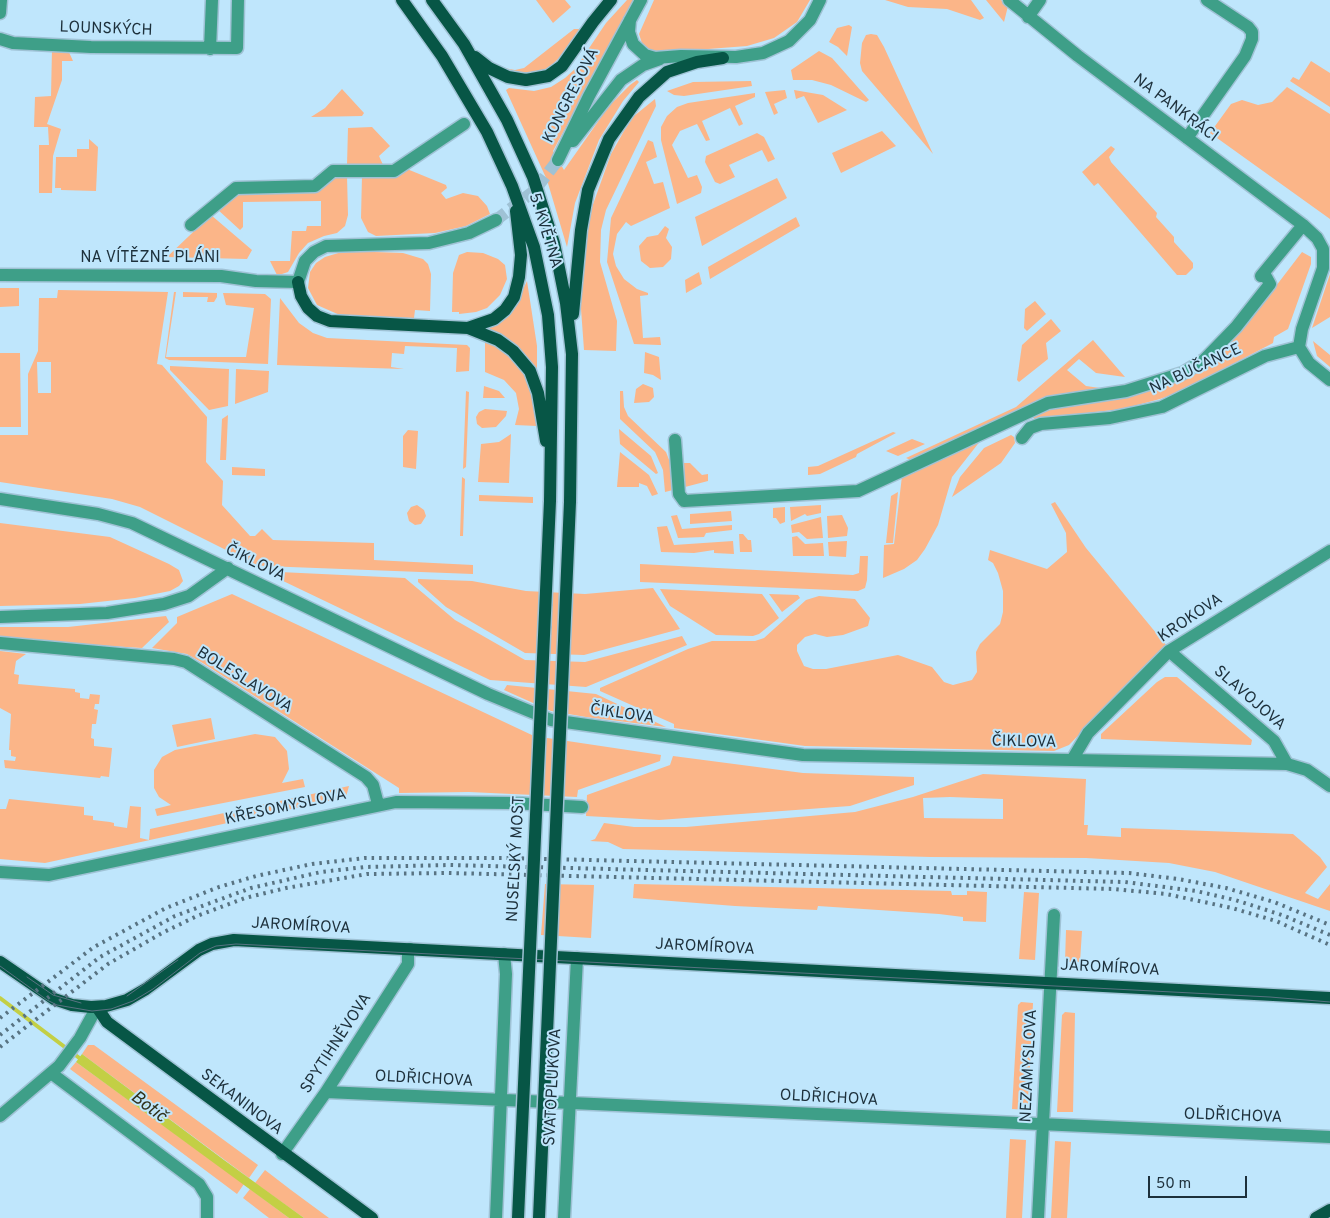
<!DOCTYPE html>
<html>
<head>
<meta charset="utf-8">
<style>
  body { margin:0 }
  #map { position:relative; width:1330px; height:1218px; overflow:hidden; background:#bfe6fc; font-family:Overpass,sans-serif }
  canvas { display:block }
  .scale { position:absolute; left:1148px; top:1176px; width:99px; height:22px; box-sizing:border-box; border:2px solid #1d303b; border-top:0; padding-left:6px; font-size:15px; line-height:18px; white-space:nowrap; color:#1d303b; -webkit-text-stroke:4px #bfe6fc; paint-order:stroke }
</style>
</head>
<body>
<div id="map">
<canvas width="1330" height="1218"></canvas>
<div class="scale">50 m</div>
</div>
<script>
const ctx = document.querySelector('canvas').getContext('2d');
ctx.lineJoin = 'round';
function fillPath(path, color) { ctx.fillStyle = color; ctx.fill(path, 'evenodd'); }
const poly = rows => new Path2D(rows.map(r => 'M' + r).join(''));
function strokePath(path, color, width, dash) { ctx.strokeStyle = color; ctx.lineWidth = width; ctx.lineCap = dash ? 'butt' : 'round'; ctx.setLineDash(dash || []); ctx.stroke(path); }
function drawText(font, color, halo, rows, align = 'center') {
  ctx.font = font + ' Overpass,sans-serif'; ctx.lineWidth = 4; ctx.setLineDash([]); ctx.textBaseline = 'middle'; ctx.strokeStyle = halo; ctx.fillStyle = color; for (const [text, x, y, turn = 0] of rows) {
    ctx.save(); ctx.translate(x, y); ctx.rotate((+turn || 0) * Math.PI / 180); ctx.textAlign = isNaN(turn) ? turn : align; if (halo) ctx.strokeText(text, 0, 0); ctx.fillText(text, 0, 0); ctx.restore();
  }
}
fillPath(poly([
  [536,0,565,0,571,7,553,23],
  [627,0,634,0,553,151,564,170,609,106,630,85,637,80,639,82,623,101,599,140,575,203,567,247,547,180,506,90,509,88,534,91,551,87,565,78,575,69,606,23],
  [654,0,810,0,797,22,774,38,747,46,656,53,643,46,639,34],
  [885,0,971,0,984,18,980,20,947,9,908,7],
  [986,0,1001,0,1008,6,1004,22],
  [849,25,852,27,847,56,838,47,829,42,837,28],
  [574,29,580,29,568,49,547,70,526,74,504,68,515,70,524,68],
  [871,34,877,35,884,47,933,154,862,71,860,63,862,43,866,35],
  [52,49,68,50,73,61,62,61,62,80,47,124,61,129,53,156,52,193,39,193,39,145,49,145,48,127,34,127,35,97,51,96],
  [819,51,832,58,869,100,866,102,831,85,812,80,793,80,791,70],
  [1311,61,1330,73,1330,107,1290,81,1293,77,1299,80],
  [751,81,752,86,684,96,674,95,667,91,693,82],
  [1287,87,1330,114,1330,219,1210,133,1231,104,1242,100,1258,105,1272,102],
  [342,89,364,113,362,116,311,117,325,108],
  [785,90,787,98,774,104,778,113,774,115,765,92],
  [794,90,823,95,847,110,818,123,804,96,796,99],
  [755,93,755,97,735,106,743,124,739,126,730,108,702,121,710,140,706,141,697,124,680,131,672,145,688,178,697,175,702,187,701,193,677,204,661,140,661,127,667,116,677,107,688,103],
  [655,99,656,106,606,210,601,230,600,262,617,321,616,351,584,350,580,295,582,256,591,210,611,154,624,131,634,116],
  [372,127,390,146,379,156,384,167,347,165,348,128],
  [882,131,896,146,841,173,832,153],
  [757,133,764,137,775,159,768,162,762,150,729,165,735,177,720,184,715,182,705,162,706,156],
  [89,139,98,147,96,191,61,190,61,188,55,188,56,157,77,157,77,149,89,149],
  [648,140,653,142,657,157,646,162,654,184,663,182,670,208,631,226,626,222,617,234,613,254,616,266,624,279,637,289,648,293,648,295,640,296,643,338,660,337,661,345,659,345,634,344,607,262,611,218],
  [1111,146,1115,149,1109,157,1111,162,1157,213,1156,217,1174,237,1174,242,1193,263,1193,268,1186,275,1177,275,1098,183,1094,186,1082,172],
  [407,169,446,185,447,188,441,193,446,199,463,193,478,196,487,206,490,214,466,226,435,233,376,236,368,232,361,218,362,176],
  [336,176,347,176,348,215,345,226,337,233,324,236,308,243,299,253,288,272,282,274,277,275,270,261,290,261,292,231,306,231,307,226,321,226,321,201,243,202,243,227,240,230,217,209,235,194,318,192],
  [777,178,787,198,702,246,695,217],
  [211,215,252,250,247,259,167,257],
  [796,217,800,226,710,279,708,267],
  [665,226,669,229,666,238,672,247,671,259,663,267,650,268,641,261,639,246,647,237,658,235],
  [345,251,403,253,423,259,428,264,431,274,430,311,415,310,414,318,342,316,317,305,308,288,310,272,316,263,325,257],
  [467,252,483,253,498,259,505,265,507,279,500,295,487,308,476,312,459,314,459,312,452,312,453,273,459,255],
  [1302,252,1311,257,1311,264,1288,329,1274,337,1273,343,1177,393,1160,399,1122,409,1034,419,1033,416,1047,408,1134,393,1211,359,1240,333],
  [699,272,702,284,686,293,685,280],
  [1330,274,1330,317,1312,328],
  [527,281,537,346,537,376,486,329,502,320,518,300],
  [0,288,19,288,19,306,0,307],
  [58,290,168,292,157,364,162,365,207,417,206,462,223,481,222,505,250,536,255,536,262,529,273,540,374,543,374,560,473,565,473,574,264,566,254,564,140,507,112,499,0,482,0,435,28,435,28,374,38,351,39,298,57,298],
  [37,362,51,362,51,393,38,393],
  [174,292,176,292,166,357,246,357,254,308,226,305,223,293,265,294,271,299,268,364,169,360,165,358],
  [183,292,217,293,217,297,214,302,207,302,208,297,183,297],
  [280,298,299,323,313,333,327,338,467,345,470,348,469,371,456,372,457,348,405,346,404,354,392,353,391,367,404,369,277,365],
  [1035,301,1046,314,1027,331,1024,328,1025,309],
  [1051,319,1061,331,1046,343,1048,359,1019,382,1017,380,1022,345],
  [485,340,508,354,522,368,531,385,537,426,515,425,519,409,516,393,504,380,485,372],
  [1093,340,1125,377,1096,373,1079,359,1067,370,1086,386,1114,390,1049,400,913,461,906,458,1016,407],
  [1313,341,1330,355,1330,367,1317,356],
  [645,352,659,357,661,380,653,375,644,373],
  [0,353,20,353,21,427,0,427],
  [170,366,229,369,228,406,209,410,170,370],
  [236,369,269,371,268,392,235,404],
  [643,384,653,388,654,397,649,402,634,403,636,389],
  [484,386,499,391,505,398,483,398],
  [466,391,469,392,466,467,463,469],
  [620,391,623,391,624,407,628,416,666,452,671,465,673,490,665,492,663,470,655,452,620,419],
  [485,409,507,411,506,416,496,427,482,428,477,424,476,417,479,412],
  [228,415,226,460,220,460,222,419],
  [619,429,651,456,658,473,656,474,620,444],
  [408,430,418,431,416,469,403,467,403,436],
  [893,432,896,433,857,454,856,457,820,474,808,475,808,467,818,466],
  [511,434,509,483,478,482,481,444,499,442],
  [1011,435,1014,437,1015,443,1001,463,952,497,960,477,984,448],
  [912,439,925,444,898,456,886,451],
  [981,440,952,477,938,525,925,549,917,560,904,569,883,578,884,545,894,544,902,476],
  [620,452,649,475,658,494,652,496,647,486,639,483,639,487,617,487],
  [683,463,690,463,702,475,708,474,708,481,685,487],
  [232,467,265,469,265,476,232,475],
  [462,477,465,479,463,536,460,536],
  [898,492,893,543,886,543,891,496],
  [479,495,533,497,533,503,479,501],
  [1055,502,1086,548,1166,645,1069,745,1054,751,805,746,674,728,674,724,600,691,600,688,688,649,712,641,755,641,764,638,806,600,819,596,855,599,870,618,868,626,843,635,827,637,815,634,805,637,797,645,797,651,804,666,813,669,826,669,898,655,932,667,944,682,953,685,972,680,977,672,976,652,980,644,1000,624,1003,612,1003,591,998,573,993,563,988,560,990,550,1047,569,1067,552,1066,533,1051,504],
  [417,505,424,510,426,516,421,524,415,525,409,521,407,513,411,507],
  [821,505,821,513,807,516,805,514,791,521,790,507],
  [785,507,785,522,780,524,776,518,773,518,773,508],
  [731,511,732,521,690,524,690,514],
  [677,515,682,529,732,525,732,530,706,533,704,537,678,538,671,516],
  [842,515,848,528,847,536,828,538,827,516],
  [821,517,823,538,807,539,799,532,792,533,791,525],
  [0,523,110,537,169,564,179,570,183,581,179,586,170,591,135,598,80,604,0,606],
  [667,526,674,545,733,541,734,554,714,553,714,550,694,553,661,552,657,527],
  [739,534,743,534,748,540,751,540,752,552,740,552],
  [797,536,805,544,823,543,824,556,793,556,792,537],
  [847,541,846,557,829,556,828,542],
  [860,556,868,556,867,580,865,588,858,591,640,582,640,564,853,575,859,573],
  [280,572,405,578,455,620,525,660,585,662,682,636,687,645,586,687,490,680,281,580,277,575],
  [418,579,472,581,526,591,585,594,653,588,680,629,584,655,525,653,446,607,418,582],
  [660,589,762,594,779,618,759,634,753,636,716,635,670,606],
  [232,594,534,736,661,755,660,761,578,790,577,797,469,792,399,793,399,788,201,662,187,654,152,648,177,623,177,617],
  [769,594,798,595,800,598,782,612],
  [166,616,169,622,142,648,0,639,0,627,68,627],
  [0,651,26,654,16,661,14,674,19,675,18,684,75,689,75,692,80,693,80,698,89,699,90,694,100,695,99,704,95,704,94,709,98,710,96,724,92,724,91,738,94,739,94,746,112,748,109,777,101,776,100,778,5,768,4,760,15,761,16,757,11,756,11,750,9,750,11,714,0,708],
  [1165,677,1177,677,1252,740,1251,745,1101,739,1101,734,1157,682],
  [507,685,596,694,666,727,586,717,551,711,504,690],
  [211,718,215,739,177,747,172,725],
  [255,734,275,737,287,751,289,769,282,783,303,779,305,787,157,816,155,809,171,805,159,797,154,788,154,770,162,757,175,750],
  [673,756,803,773,914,777,914,785,850,806,659,820,586,816,587,795,670,765],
  [983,774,1086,779,1084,825,1088,825,1087,835,1121,837,1121,828,1293,834,1320,857,1327,867,1305,893,1318,899,1330,884,1330,911,1215,872,1169,863,1086,858,931,857,623,849,608,842,590,841,595,839,604,823,634,827,686,827,855,812,913,797],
  [950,797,1003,799,1003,819,924,818,923,798],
  [349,786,346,797,45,863,0,859,0,809,6,809,9,799,84,807,84,815,93,816,93,820,110,822,114,823,114,826,127,828,130,806,141,807,140,838,149,840,150,829],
  [545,884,594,885,591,938,541,935],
  [634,884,951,891,952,895,967,895,967,891,987,892,986,922,963,921,963,917,939,914,818,906,817,910,735,906,633,898],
  [1024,892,1039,893,1035,960,1019,959],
  [1066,930,1082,931,1080,962,1065,962],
  [1021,1002,1033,1003,1028,1110,1012,1109,1018,1005],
  [1065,1012,1075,1013,1073,1112,1057,1112,1062,1015],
  [88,1045,94,1045,258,1165,249,1178,82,1054],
  [76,1062,244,1184,237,1194,70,1069],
  [1010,1139,1026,1140,1022,1218,1006,1218],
  [1055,1141,1071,1142,1067,1218,1051,1218],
  [265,1170,291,1190,329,1218,304,1218,255,1183],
  [250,1189,289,1218,269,1218,243,1198]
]), '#fbb588');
fillPath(poly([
  [82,1054,224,1160,304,1218,289,1218,76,1062]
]), '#c3cf45');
strokePath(poly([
  [0,998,82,1060]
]), '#c3cf45', 4);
strokePath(poly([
  [496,220,534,191,558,160]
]), '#9fc2d5', 12, [12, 6]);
const minor = poly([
  [1009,0,1078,56,1303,225,1317,238,1323,249,1323,268,1302,329,1299,347],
  [0,13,1,0],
  [1028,17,1040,0],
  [630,20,629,32,633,44,645,55,655,58,681,56,736,57,763,53,789,41,810,20,820,0],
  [0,39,13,43,91,47,237,48,238,0],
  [210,49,212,0],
  [1187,138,1245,56,1252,39,1252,32,1248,27,1207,0],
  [573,141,621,80,643,65,660,59],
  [558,160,589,96,641,0],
  [191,225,236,188,315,186,333,171,394,171,464,124],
  [0,275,221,276,256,281,298,282,305,261,314,252,326,246,429,243,469,233,496,220],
  [1261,276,1303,225],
  [1299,347,1309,363,1330,380],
  [1022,438,1030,428,1041,424,1110,418,1162,407,1265,356,1299,347],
  [675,440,679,494,684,501,858,491,1048,403,1126,391,1183,373,1204,360,1236,327,1270,284,1264,273],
  [0,499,98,514,132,523,488,694,551,720,803,755,1287,764,1307,770,1330,786],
  [0,617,107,613,164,604,189,596,228,568],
  [0,643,174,659,186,662,366,777,373,785,378,804],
  [1169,651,1274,741,1287,764],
  [1072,760,1088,733,1169,651,1330,551],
  [0,872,49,875,396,802,513,803,582,807],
  [51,1073,199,1184,207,1197,207,1218],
  [326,1092,1330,1137],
  [0,1116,59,1066,80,1038,97,1007],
  [282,1154,326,1092,408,964,408,952,410,949],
  [496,1218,506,974,504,954],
  [564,1218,577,958],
  [1038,1218,1054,915]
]);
const major = poly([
  [402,0,442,56,487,132,512,186,534,247,548,315,552,367,550,501],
  [432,0,464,44,507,120,533,177,554,243,566,303,572,354,570,502],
  [475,57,489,68,508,77,526,80,548,76,562,66,593,22,611,0],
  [298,282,301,296,308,308,317,316,330,321,468,328,498,340,513,351,530,371,538,393,546,441],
  [573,314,581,230,588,190,609,139,639,97,667,72,697,62,723,58],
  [468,328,494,319,505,310,514,297,519,277,521,255,516,211],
  [0,962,54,999,72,1005,91,1007,106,1006,127,1000,146,989,199,950,212,944,234,940,1330,998],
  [97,1007,107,1022,372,1218],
  [1316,1218,1330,1210]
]);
strokePath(minor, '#9fc2d5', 15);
strokePath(major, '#9fc2d5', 15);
strokePath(minor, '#3e9f88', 12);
strokePath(major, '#075646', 12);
strokePath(poly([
  [0,966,47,1000,57,1005,92,1011,111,1009,133,1001,153,989,200,953,216,946,236,944,1270,997,1330,1002],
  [27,977,53,995,81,1003],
  [127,996,178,960]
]), '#587382', 1);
strokePath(poly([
  [549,636,551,589],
  [0,1018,94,947,166,908,219,887,256,876,312,864,365,858,507,858,1129,873,1178,879,1226,888,1274,902,1330,925],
  [0,1035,100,957,175,916,251,888,321,872,365,867,449,865,1125,882,1196,891,1235,900,1282,915,1330,935],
  [0,1047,108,964,162,933,197,916,245,898,286,888,367,874,448,873,1114,889,1166,894,1232,908,1276,921,1330,945]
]), '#587382', 4, [2.5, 5]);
const majorBridge = poly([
  [518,1218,550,501],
  [539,1218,570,502]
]);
strokePath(majorBridge, '#9fc2d5', 15, []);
strokePath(majorBridge, '#075646', 12);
drawText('16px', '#1d303b', '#bfe6fc', [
  ["LOUNSKÝCH",106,30,2],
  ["KONGRESOVÁ",572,96,-63],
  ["NA PANKRÁCI",1175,109,37],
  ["5. KVĚTNA",544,231,73],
  ["NA VÍTĚZNÉ PLÁNI",150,259],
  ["NA BUČANCE",1196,370,-25],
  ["ČIKLOVA",255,564,26],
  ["KROKOVA",1191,619,-34],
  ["BOLESLAVOVA",244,681,32],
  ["SLAVOJOVA",1249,699,41],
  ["ČIKLOVA",622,715,8],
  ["ČIKLOVA",1024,743,1],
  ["KŘESOMYSLOVA",286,808,-12],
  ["NUSELSKÝ MOST",517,859,-87],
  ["JAROMÍROVA",301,927,3],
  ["JAROMÍROVA",705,948,3],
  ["JAROMÍROVA",1110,969,3],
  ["SPYTIHNĚVOVA",337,1044,-57],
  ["NEZAMYSLOVA",1030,1066,-87],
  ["OLDŘICHOVA",424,1080,3],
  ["SVATOPLUKOVA",554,1087,-87],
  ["OLDŘICHOVA",829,1099,3],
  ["SEKANINOVA",241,1103,37],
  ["OLDŘICHOVA",1233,1117,2]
]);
drawText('italic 18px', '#31331d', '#bfe6fc', [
  ["Botič",148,1108,37]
]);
</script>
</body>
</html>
